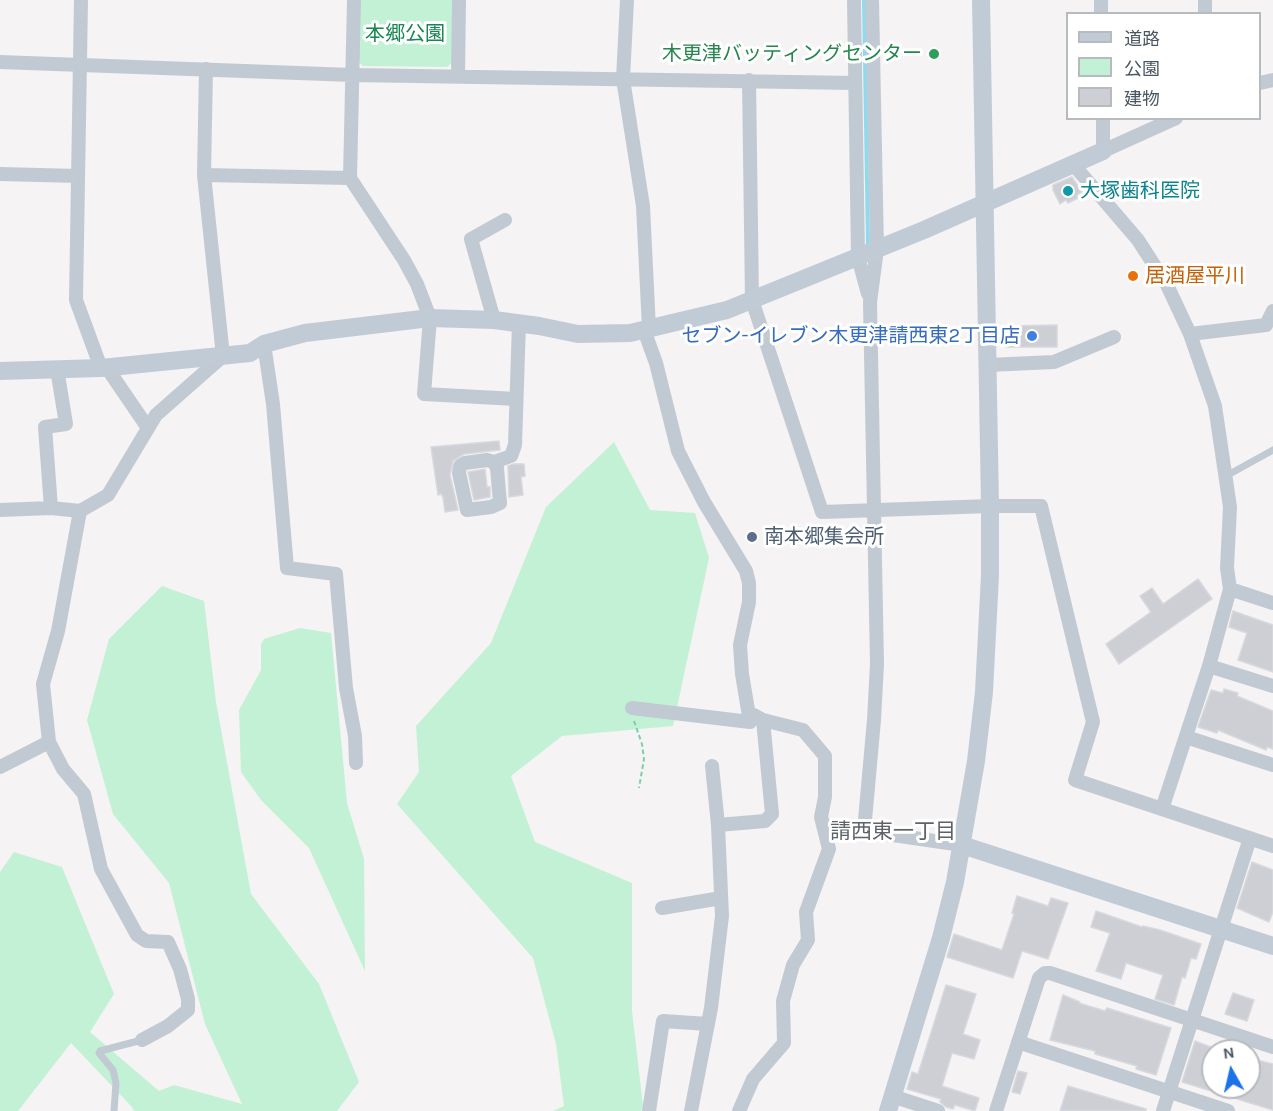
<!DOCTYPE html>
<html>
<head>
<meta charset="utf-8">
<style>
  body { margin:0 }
  #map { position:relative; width:1273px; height:1111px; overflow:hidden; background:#f5f3f3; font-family:Karla,"Noto Sans JP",sans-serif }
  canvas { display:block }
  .legend { position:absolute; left:1066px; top:12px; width:195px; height:108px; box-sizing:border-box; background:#fff; border:2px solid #b7bbc0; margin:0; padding:8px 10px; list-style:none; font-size:18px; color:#4a5661 }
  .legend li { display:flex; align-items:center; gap:12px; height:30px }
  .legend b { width:30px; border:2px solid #b7bbc0 }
  .north { position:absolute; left:1201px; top:1039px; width:60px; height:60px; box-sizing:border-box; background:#fff; border:2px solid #b7bbc0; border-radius:50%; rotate:352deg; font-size:16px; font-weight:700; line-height:24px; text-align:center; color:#4a5661 }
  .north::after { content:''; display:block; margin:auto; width:21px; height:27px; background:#1a73e8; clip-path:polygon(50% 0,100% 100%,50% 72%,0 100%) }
</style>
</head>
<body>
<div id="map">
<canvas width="1273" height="1111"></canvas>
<ul class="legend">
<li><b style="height:8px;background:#c1cbd6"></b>道路</li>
<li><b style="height:16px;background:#c3f1d5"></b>公園</li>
<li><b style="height:16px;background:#cdcfd5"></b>建物</li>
</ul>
<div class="north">N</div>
</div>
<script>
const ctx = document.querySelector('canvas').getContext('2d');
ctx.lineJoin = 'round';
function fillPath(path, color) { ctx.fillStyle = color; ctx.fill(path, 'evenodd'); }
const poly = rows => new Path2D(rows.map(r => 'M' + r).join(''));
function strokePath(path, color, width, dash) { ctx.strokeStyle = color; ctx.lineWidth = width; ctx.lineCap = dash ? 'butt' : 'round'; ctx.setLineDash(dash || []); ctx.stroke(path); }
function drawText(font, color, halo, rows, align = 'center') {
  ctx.font = font + ' Karla,"Noto Sans JP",sans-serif'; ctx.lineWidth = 6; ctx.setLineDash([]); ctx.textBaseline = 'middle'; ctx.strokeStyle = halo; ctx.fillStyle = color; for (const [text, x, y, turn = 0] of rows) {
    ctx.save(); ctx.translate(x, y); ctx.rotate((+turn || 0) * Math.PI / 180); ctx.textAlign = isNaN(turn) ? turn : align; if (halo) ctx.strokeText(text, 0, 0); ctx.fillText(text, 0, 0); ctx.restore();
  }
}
fillPath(poly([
  [358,0,453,0,453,62,447,67,363,66,357,60],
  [614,442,650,510,695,513,709,558,673,726,562,736,511,776,535,842,632,883,632,1011,643,1106,641,1111,553,1111,564,1106,556,1044,533,958,397,804,419,772,416,726,491,643,546,507],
  [162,586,204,601,216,702,251,894,319,984,359,1082,337,1111,134,1111,132,1107,71,1043,18,1111,0,1111,0,872,14,852,62,867,114,994,90,1032,159,1091,174,1085,242,1104,205,1024,169,883,113,814,87,720,109,639],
  [300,628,331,633,347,803,364,859,365,971,309,848,261,800,241,772,239,710,261,670,261,644,264,639]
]), '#c3f1d5');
strokePath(poly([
  [864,0,868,244]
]), '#90daee', 4);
const building = poly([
  [1072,177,1082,192,1077,195,1078,198,1068,203,1066,200,1060,204,1053,190,1053,185,1072,177],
  [1057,325,1057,347,1007,347,1007,326,1057,325],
  [499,441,500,450,464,454,453,461,450,475,458,510,445,512,443,497,441,494,438,495,431,447,499,441],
  [514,464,524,464,525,476,521,477,523,495,509,497,508,466,514,464],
  [485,469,487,487,490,487,490,497,474,500,468,472,485,469],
  [1198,579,1212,599,1119,664,1106,644,1151,612,1140,596,1152,588,1163,604,1198,579],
  [1233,611,1273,625,1273,672,1238,660,1247,633,1229,627,1233,611],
  [1224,689,1238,693,1237,696,1273,711,1273,749,1267,747,1266,750,1218,730,1217,733,1198,727,1211,690,1223,693,1224,689],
  [1252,862,1273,870,1273,912,1269,922,1237,908,1252,862],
  [1017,896,1048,906,1051,898,1068,903,1048,959,1022,951,1013,978,947,957,954,934,1002,950,1014,914,1012,913,1017,896],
  [1096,911,1142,927,1143,926,1160,930,1201,944,1196,959,1191,958,1185,978,1182,977,1174,1005,1155,999,1163,975,1126,963,1121,979,1096,971,1110,933,1091,927,1096,911],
  [946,985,976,994,963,1034,980,1040,974,1059,952,1053,942,1086,979,1098,975,1111,955,1105,953,1109,946,1107,940,1102,941,1099,907,1089,912,1072,918,1074,946,985],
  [1233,993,1254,1000,1247,1021,1225,1014,1233,993],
  [1063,995,1080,1002,1079,1003,1105,1011,1107,1008,1171,1028,1156,1075,1136,1069,1137,1066,1095,1054,1095,1051,1050,1040,1063,995],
  [1195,1041,1213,1048,1213,1087,1249,1087,1249,1058,1273,1064,1273,1110,1182,1082,1195,1041],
  [1018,1071,1027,1073,1020,1094,1012,1092,1018,1071],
  [1068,1086,1146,1109,1146,1111,1060,1111,1068,1086]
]);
fillPath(building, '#cdcfd5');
strokePath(building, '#d7d9de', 1.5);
strokePath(poly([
  [634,721,642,744,644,759,639,788]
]), '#7ad0a6', 2, [4.5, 3]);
strokePath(poly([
  [1226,476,1273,450],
  [114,1111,116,1083,113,1070,99,1053,100,1051,142,1040]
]), '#c1cad2', 7);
strokePath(poly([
  [81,0,76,300,101,368],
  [354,0,350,178,404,260,417,284,430,318,424,394,516,399],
  [627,0,623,79,643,206,649,329],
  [854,0,858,257,868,294],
  [1101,0,1101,14],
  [1205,0,1205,14],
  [0,62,352,75,855,83],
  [458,76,459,0],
  [749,80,752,300,822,512,990,506,1041,506,1093,722,1075,780,1273,846],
  [1260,83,1273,80],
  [1103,118,1103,151,1176,118],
  [1073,164,1138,240,1167,285,1190,334,1215,406,1230,507,1227,568,1230,589,1209,666,1162,809],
  [0,174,78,176],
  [204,175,350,178],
  [494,320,471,239,505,220],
  [644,330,656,363,678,451,704,502,746,571,749,583,749,602,740,645,742,674,750,722],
  [1190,334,1266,325,1273,311],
  [264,344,273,404,287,568,336,574,346,688,355,736,356,763],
  [988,365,1054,362,1114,337],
  [107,368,148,428],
  [494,462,497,468,500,503,491,507,467,510,459,473,460,466,465,463,487,460,494,462,511,456,515,445,519,323],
  [51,508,45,427,66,424,57,369],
  [0,510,51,508,80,511,108,495,156,415,223,356,204,175,206,69],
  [80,511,58,631,43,684,49,742,63,769,84,794,101,869,137,935,146,941,168,942,180,969,188,999,188,1010,168,1026,142,1040],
  [1230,589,1273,603],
  [1209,666,1273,686],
  [632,708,750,722,754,715,763,720,803,730,825,756,825,797,821,817,829,849,806,912,808,940,793,965,783,1001,784,1043,753,1079,739,1111],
  [1186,737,1273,765],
  [0,767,49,742],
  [718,825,765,821,772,814,763,720],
  [824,825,962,845],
  [864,831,874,720,877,664,870,302,877,249,872,0],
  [662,908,721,898],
  [1018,1042,1228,1111],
  [892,1096,938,1111],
  [649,1111,663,1021,708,1024],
  [691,1111,711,1008,722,916,718,825,712,766],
  [996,1111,1039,978,1045,973,1050,973,1273,1047],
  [1163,1111,1250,838]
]), '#c1cad2', 14);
strokePath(poly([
  [0,371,101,368,250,353,264,344,305,333,430,318,494,320,539,326,578,334,630,333,727,310,924,230,1103,151],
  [962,845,1273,946],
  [888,1111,941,938,955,882,976,761,984,692,990,575,990,506,981,0]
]), '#c1cbd6', 18);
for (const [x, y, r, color] of [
  [934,54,6,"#2e9e5b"],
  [1068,191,6,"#0f9aa8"],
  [1133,276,6,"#e8710a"],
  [1032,336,6,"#3f7fe0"],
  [752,537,6,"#5c6f8a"]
]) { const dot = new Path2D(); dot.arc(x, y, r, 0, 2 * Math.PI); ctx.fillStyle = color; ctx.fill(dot); strokePath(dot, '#fff', 2); }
drawText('20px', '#17864f', '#fff', [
  ["本郷公園",405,34]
]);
drawText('20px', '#27864d', '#fff', [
  ["木更津バッティングセンター",922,54]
], 'right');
drawText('20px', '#0d838f', '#fff', [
  ["大塚歯科医院",1080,191]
], 'left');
drawText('20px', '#c56008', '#fff', [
  ["居酒屋平川",1145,276]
], 'left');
drawText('20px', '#366cbe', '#fff', [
  ["セブン-イレブン木更津請西東2丁目店",1020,336]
], 'right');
drawText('20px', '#4e5e75', '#fff', [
  ["南本郷集会所",764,537]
], 'left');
drawText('21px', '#5f6368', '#fff', [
  ["請西東一丁目",893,832]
]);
</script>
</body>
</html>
